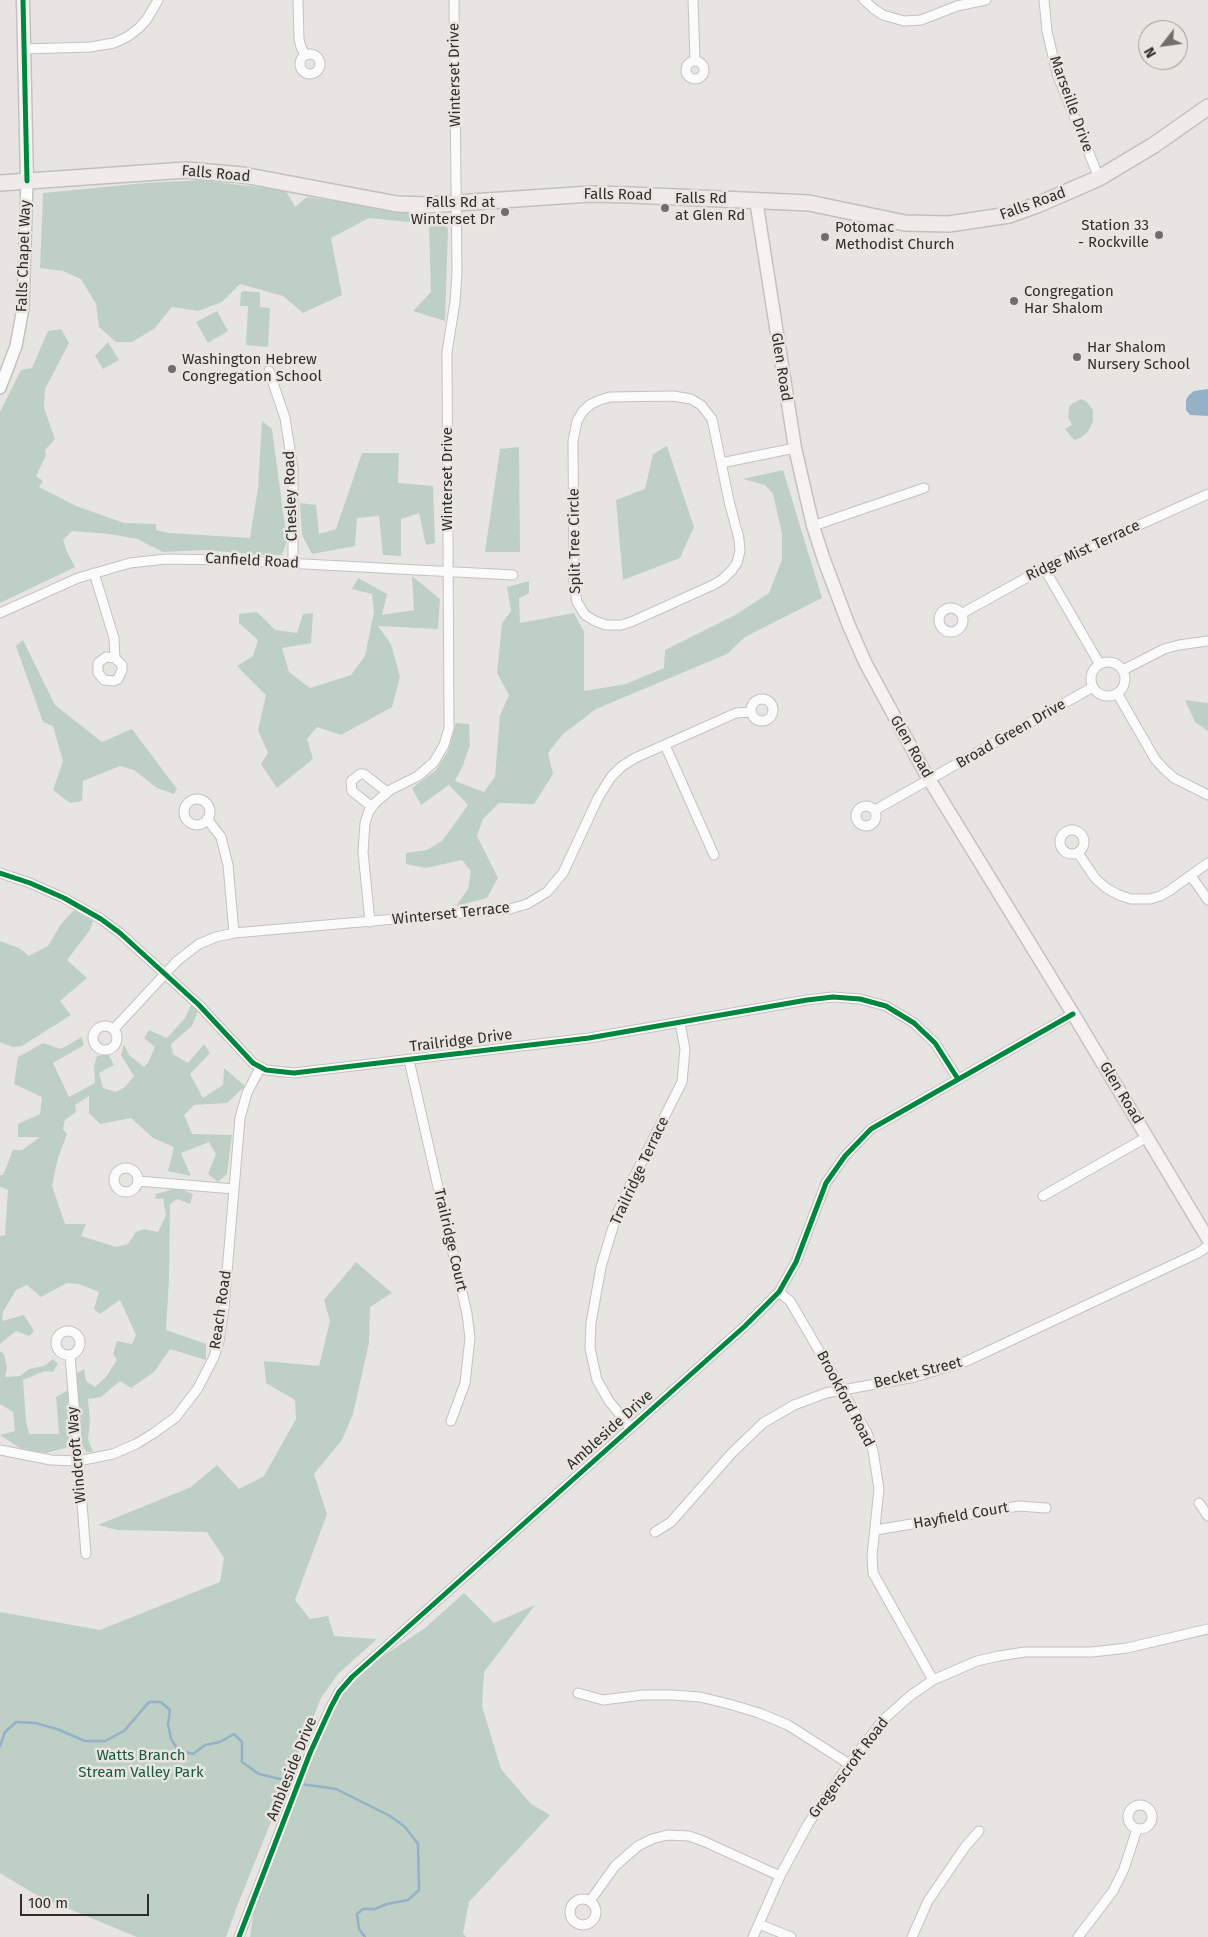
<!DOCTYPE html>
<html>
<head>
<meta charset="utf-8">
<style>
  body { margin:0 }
  #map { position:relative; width:1208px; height:1937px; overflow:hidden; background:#e7e5e2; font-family:"Fira Sans",sans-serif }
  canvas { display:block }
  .north { position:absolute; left:1138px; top:20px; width:50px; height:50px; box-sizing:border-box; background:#e9e5e0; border:1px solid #9f9c98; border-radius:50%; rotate:240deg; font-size:14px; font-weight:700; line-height:20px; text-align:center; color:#302e2c }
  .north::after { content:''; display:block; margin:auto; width:18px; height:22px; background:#706e6c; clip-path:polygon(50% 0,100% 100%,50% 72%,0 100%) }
  .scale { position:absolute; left:20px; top:1894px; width:129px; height:22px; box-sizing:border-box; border:2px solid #302e2c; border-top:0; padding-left:6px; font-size:15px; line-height:18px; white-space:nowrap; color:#302e2c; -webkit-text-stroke:4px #e9e5e0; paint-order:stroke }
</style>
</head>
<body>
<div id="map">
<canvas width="1208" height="1937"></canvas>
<div class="north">N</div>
<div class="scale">100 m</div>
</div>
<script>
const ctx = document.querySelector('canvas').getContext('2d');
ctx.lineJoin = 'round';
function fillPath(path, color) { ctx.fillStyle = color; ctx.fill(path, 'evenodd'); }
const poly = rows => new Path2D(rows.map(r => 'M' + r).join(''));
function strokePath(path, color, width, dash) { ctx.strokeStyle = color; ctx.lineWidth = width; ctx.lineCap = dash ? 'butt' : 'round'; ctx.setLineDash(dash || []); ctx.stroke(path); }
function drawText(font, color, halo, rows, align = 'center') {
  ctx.font = font + ' "Fira Sans",sans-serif'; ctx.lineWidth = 5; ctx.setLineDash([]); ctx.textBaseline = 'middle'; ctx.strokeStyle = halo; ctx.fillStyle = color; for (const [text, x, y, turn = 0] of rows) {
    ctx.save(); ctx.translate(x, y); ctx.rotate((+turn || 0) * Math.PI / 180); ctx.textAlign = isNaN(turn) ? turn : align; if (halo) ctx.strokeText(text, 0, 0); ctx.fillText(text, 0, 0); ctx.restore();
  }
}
fillPath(poly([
  [202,180,286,191,295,207,307,197,438,216,448,229,445,321,413,311,431,292,429,224,369,218,331,238,342,295,303,313,283,296,240,284,222,302,198,311,172,307,154,329,132,342,116,342,99,327,96,304,81,279,63,271,40,268,43,193,145,183],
  [243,291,259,292,260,294,260,307,270,308,268,347,246,345,248,306,240,306,241,293],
  [217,311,228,331,208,343,196,322],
  [61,329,69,343,45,389,44,408,55,439,45,450,46,455,36,476,43,481,39,487,76,506,124,523,156,524,156,530,169,533,250,538,258,488,262,421,272,429,287,541,282,555,261,555,204,550,163,552,137,539,110,534,72,531,63,540,67,552,75,567,0,603,0,412,21,370,32,368,48,331],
  [108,342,119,360,103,369,95,356],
  [1081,399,1086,401,1093,410,1093,421,1088,432,1080,438,1074,440,1065,429,1072,425,1068,417,1069,407,1072,404],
  [667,446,694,527,680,558,623,580,616,500,645,489,653,454],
  [519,447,520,552,485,552,500,449],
  [362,453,399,453,398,483,433,486,435,543,426,545,419,513,401,519,401,556,383,555,379,516,357,518,355,546,312,554,302,535,300,503,316,505,319,534,336,529],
  [783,470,822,598,745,637,727,654,596,709,563,734,548,753,553,774,534,804,499,803,483,819,477,836,498,878,487,898,456,906,468,889,471,871,462,860,426,868,406,864,406,853,427,850,442,841,468,805,449,785,421,805,412,788,436,770,448,751,456,723,469,724,470,745,463,765,455,781,484,792,495,777,500,715,509,695,497,673,502,623,511,611,507,587,529,581,529,593,519,598,520,623,574,613,584,632,584,691,626,684,664,668,665,650,737,614,769,593,782,560,782,534,773,494,765,485,743,479],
  [412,576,440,599,438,629,378,626,391,644,400,677,392,707,341,735,317,727,307,739,313,759,277,788,261,764,268,753,258,730,266,695,237,666,253,656,258,640,239,623,239,614,257,612,275,630,297,633,303,614,313,613,311,643,282,648,289,672,310,688,351,675,365,656,374,612,372,594,352,589,358,578,387,594,382,615,414,610],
  [23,640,55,705,102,742,132,729,177,789,174,794,157,788,134,770,120,766,83,781,82,801,70,803,53,790,63,761,53,726,43,722,16,646],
  [1185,700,1208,703,1208,731,1195,722],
  [74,910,93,921,90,930,67,960,87,978,60,1001,71,1015,22,1046,13,1047,0,1042,0,941,19,948,29,956,48,946,61,924],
  [191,1005,198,1011,192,1026,171,1044,173,1054,188,1063,204,1044,210,1053,190,1074,203,1098,223,1085,224,1068,245,1086,227,1103,194,1105,184,1115,192,1134,232,1135,227,1174,218,1182,208,1174,216,1154,209,1142,181,1153,191,1176,168,1171,174,1147,153,1138,131,1118,100,1124,89,1113,89,1096,75,1105,76,1112,65,1120,63,1129,67,1134,58,1158,52,1186,65,1224,86,1224,81,1236,116,1247,128,1244,136,1232,144,1229,158,1232,166,1215,163,1198,155,1199,156,1194,177,1188,193,1194,190,1204,177,1199,170,1204,169,1280,166,1330,206,1344,206,1360,170,1349,154,1372,131,1388,120,1381,101,1397,88,1399,90,1421,88,1439,93,1452,86,1452,81,1443,76,1374,84,1369,86,1381,95,1387,106,1377,117,1360,113,1354,117,1341,132,1344,136,1335,120,1300,100,1314,94,1309,99,1292,79,1284,67,1283,41,1297,27,1285,16,1290,3,1312,2,1321,24,1315,34,1331,29,1336,16,1331,0,1344,0,1236,5,1235,8,1190,0,1187,0,1175,3,1175,13,1150,22,1150,40,1137,18,1137,18,1124,40,1114,42,1097,14,1084,18,1057,43,1043,61,1049,82,1037,84,1045,53,1063,69,1097,95,1083,94,1066,97,1056,108,1054,114,1065,99,1073,103,1088,116,1092,125,1087,134,1076,121,1055,124,1044,129,1055,144,1067,148,1063,155,1047,144,1038,149,1030,167,1038,185,1018],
  [356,1262,392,1293,370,1307,369,1343,353,1414,342,1440,314,1474,327,1514,295,1600,310,1619,328,1616,334,1636,377,1639,338,1674,321,1698,238,1904,226,1937,137,1937,38,1896,0,1873,0,1612,100,1630,220,1582,224,1558,207,1532,117,1530,98,1525,191,1487,217,1465,239,1489,264,1476,296,1419,295,1400,266,1383,264,1361,319,1366,330,1321,324,1300],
  [0,1351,4,1354,7,1367,5,1377,20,1376,29,1369,44,1366,53,1359,58,1364,53,1372,45,1371,23,1380,26,1421,29,1434,59,1434,56,1397,68,1390,69,1447,46,1453,23,1450,0,1435,15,1431,13,1412,0,1404],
  [464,1593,494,1623,535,1605,484,1672,482,1706,501,1769,531,1804,550,1815,469,1902,463,1933,466,1937,250,1937,257,1889,310,1753,352,1677,425,1628]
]), '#bed0c5');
fillPath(poly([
  [1208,389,1208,416,1190,415,1186,410,1186,400,1189,395,1194,391]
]), '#95b1c8');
strokePath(poly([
  [0,1746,5,1732,16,1722,35,1723,57,1729,85,1741,105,1741,124,1731,149,1702,161,1702,170,1710,168,1724,171,1739,178,1750,193,1754,205,1745,220,1742,234,1734,242,1742,242,1762,259,1774,296,1783],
  [301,1784,336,1789,390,1816,405,1827,418,1844,419,1890,408,1900,387,1904,375,1909,363,1909,357,1914,359,1929,365,1937]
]), '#95b1c8', 2.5);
const minor = poly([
  [298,0,299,39,301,47,305,55],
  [693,0,695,60],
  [864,0,874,9,883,15,904,21,921,20,957,6,986,0],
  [1044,0,1047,31,1057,74,1099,178],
  [24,49,90,47,114,43,127,37,139,28,147,19,158,0],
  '300 64a10 10 0 1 1 20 0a10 10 0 1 1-20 0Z',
  '686 70a9 9 0 1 1 18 0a9 9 0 1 1-18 0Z',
  [269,371,285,418,293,469,293,563],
  [673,396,691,399,701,405,712,419,729,501,739,539,740,551,737,563,732,570,723,579,713,585,631,622,621,625,606,625,595,621,585,615,577,602,574,583,573,441,577,421,583,411,591,404,600,400,610,397,673,396],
  [721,463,795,448],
  [813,526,924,488],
  [1044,568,1099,663],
  [94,573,114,638,115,658,122,665,122,670,118,679,114,681,104,680,98,673,98,663,106,657,115,658],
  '939 620a12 12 0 1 1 24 0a12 12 0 1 1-24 0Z',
  [0,613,78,578,130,563,166,559,228,560,513,575],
  [961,614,1044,568,1208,494],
  '1091 679a17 17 0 1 1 34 0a17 17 0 1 1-34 0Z',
  [1123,670,1164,649,1179,645,1208,641],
  [1117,693,1155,759,1164,769,1174,778,1208,795],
  '751 710a11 11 0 1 1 22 0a11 11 0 1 1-22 0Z',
  [665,745,714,855],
  '184 812a13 13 0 1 1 26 0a13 13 0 1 1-26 0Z',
  '856 816a10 10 0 1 1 20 0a10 10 0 1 1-20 0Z',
  [372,807,352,791,351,781,360,774,364,774,387,792],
  [875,810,1093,687],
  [207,819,221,837,228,865,234,933],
  '1060 842a12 12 0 1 1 24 0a12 12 0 1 1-24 0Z',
  [1078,853,1095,878,1106,888,1119,895,1131,899,1150,899,1160,896,1169,891,1208,863],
  [0,873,30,883,64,898,101,919,120,933,199,1005,253,1063,266,1070,294,1073,589,1038,807,1000,833,997,860,999,886,1006,914,1023,935,1043,958,1079],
  [1191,876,1208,900],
  [370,922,363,852,365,823,369,811,375,803,390,790,418,776,434,762,444,745,449,728,447,352,455,302,457,273,454,0],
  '93 1038a12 12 0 1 1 24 0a12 12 0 1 1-24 0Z',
  [114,1029,177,961,199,944,216,937,234,933,510,909,527,904,547,892,563,873,598,798,611,777,621,767,635,758,736,713,751,712],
  [409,1060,467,1314,470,1338,465,1383,451,1421],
  '114 1180a12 12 0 1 1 24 0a12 12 0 1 1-24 0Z',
  [138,1181,234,1189],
  [1043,1196,1147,1137],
  [779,1292,790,1301,867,1433,873,1451,879,1489,872,1556,873,1573,933,1680],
  '56 1343a12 12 0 1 1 24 0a12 12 0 1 1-24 0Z',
  [70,1355,86,1554],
  [631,1428,609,1401,597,1380,590,1348,591,1323,601,1267,617,1214,630,1185,682,1082,685,1049,680,1023],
  [0,1450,51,1460,78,1461,113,1454,136,1444,154,1433,176,1417,198,1388,214,1357,219,1341,224,1308,240,1118,247,1093,260,1068],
  [1199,1503,1208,1516],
  [876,1530,1019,1506,1046,1508],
  [655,1532,671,1522,731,1454,763,1423,794,1405,826,1393,915,1377,967,1361,1198,1253,1208,1246],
  [578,1693,603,1700,643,1695,673,1695,700,1697,729,1704,759,1713,788,1725,849,1764],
  '1128 1817a12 12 0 1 1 24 0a12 12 0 1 1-24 0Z',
  '570 1912a13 13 0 1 1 26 0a13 13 0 1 1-26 0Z',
  [590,1901,615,1866,638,1846,652,1839,667,1835,689,1836,703,1841,780,1876],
  [759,1924,791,1937],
  [239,1937,310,1753,331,1707,339,1692,352,1677,745,1326,779,1292,796,1262,826,1183,845,1156,871,1129,1073,1014],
  [753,1937,780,1876,808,1824,849,1764,883,1720,910,1696,933,1680,977,1661,999,1656,1025,1652,1092,1652,1127,1648,1208,1629],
  [912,1937,928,1901,965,1847,979,1831],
  [1078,1937,1113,1891,1124,1869,1137,1829]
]);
const tertiary = poly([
  [0,388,16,346,23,308,27,181]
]);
const secondary = poly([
  [23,0,27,181],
  [756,200,795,448,813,526,824,560,849,626,866,664,924,771,1075,1017,1208,1239]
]);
const primary = poly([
  [0,183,186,170,243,175,397,204,427,205,590,194,632,195,809,203,905,223,949,224,1009,215,1037,205,1099,178,1154,145,1208,107]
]);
strokePath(minor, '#c4c2c0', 11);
strokePath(tertiary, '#c4c2c0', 14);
strokePath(secondary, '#c4c2c0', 15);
strokePath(primary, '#c1c0bf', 18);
strokePath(minor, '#fbfbfb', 9);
strokePath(tertiary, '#fbfbfb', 11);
strokePath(secondary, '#f5f3f2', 12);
strokePath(primary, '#f0eaea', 15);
strokePath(poly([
  [23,0,27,181],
  [0,873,30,883,64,898,101,919,120,933,199,1005,253,1063,266,1070,294,1073,589,1038,807,1000,833,997,860,999,886,1006,914,1023,935,1043,958,1079],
  [239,1937,310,1753,331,1707,339,1692,352,1677,745,1326,779,1292,796,1262,826,1183,845,1156,871,1129,1073,1014]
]), '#00873e', 5);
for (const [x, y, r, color] of [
  [665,208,5,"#706e6c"],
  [505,212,5,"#706e6c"],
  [1159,235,5,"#706e6c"],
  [825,237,5,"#706e6c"],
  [1014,301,5,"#706e6c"],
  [1077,357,5,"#706e6c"],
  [172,369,5,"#706e6c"]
]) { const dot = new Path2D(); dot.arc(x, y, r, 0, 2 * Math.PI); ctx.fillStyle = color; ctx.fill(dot); strokePath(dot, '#e9e5e0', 2); }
drawText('15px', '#302e2c', '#e9e5e0', [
  ["Winterset Drive",455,75,-91],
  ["Marseille Drive",1071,104,70],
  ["Falls Road",216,174,5],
  ["Falls Road",618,195,1],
  ["Falls Road",1033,204,-20],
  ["Falls Chapel Way",24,256,-88],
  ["Glen Road",781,367,81],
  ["Winterset Drive",448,479,-90],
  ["Chesley Road",291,496,-92],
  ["Split Tree Circle",575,541,-91],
  ["Ridge Mist Terrace",1083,551,-25],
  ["Canfield Road",252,561,3],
  ["Broad Green Drive",1011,734,-30],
  ["Glen Road",911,747,60],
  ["Winterset Terrace",451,914,-6],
  ["Trailridge Drive",461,1041,-7],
  ["Glen Road",1121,1093,59],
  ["Trailridge Terrace",640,1171,-65],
  ["Trailridge Court",450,1240,77],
  ["Reach Road",221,1310,-82],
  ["Becket Street",918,1373,-14],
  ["Brookford Road",845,1399,62],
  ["Ambleside Drive",610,1430,-42],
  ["Windcroft Way",77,1455,-95],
  ["Hayfield Court",961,1516,-10],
  ["Gregerscroft Road",849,1768,-53],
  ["Ambleside Drive",292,1769,-68]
]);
drawText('15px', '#302e2c', '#e9e5e0', [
  ["Falls Rd",675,199],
  ["at Glen Rd",675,216],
  ["Falls Rd at",495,203,"right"],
  ["Winterset Dr",495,220,"right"],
  ["Station 33",1149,226,"right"],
  ["- Rockville",1149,243,"right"],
  ["Potomac",835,228],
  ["Methodist Church",835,245],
  ["Congregation",1024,292],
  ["Har Shalom",1024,309],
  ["Har Shalom",1087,348],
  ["Nursery School",1087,365],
  ["Washington Hebrew",182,360],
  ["Congregation School",182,377]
], 'left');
drawText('15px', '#175a41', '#e9e5e0', [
  ["Watts Branch",141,1756],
  ["Stream Valley Park",141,1773]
]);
</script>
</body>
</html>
